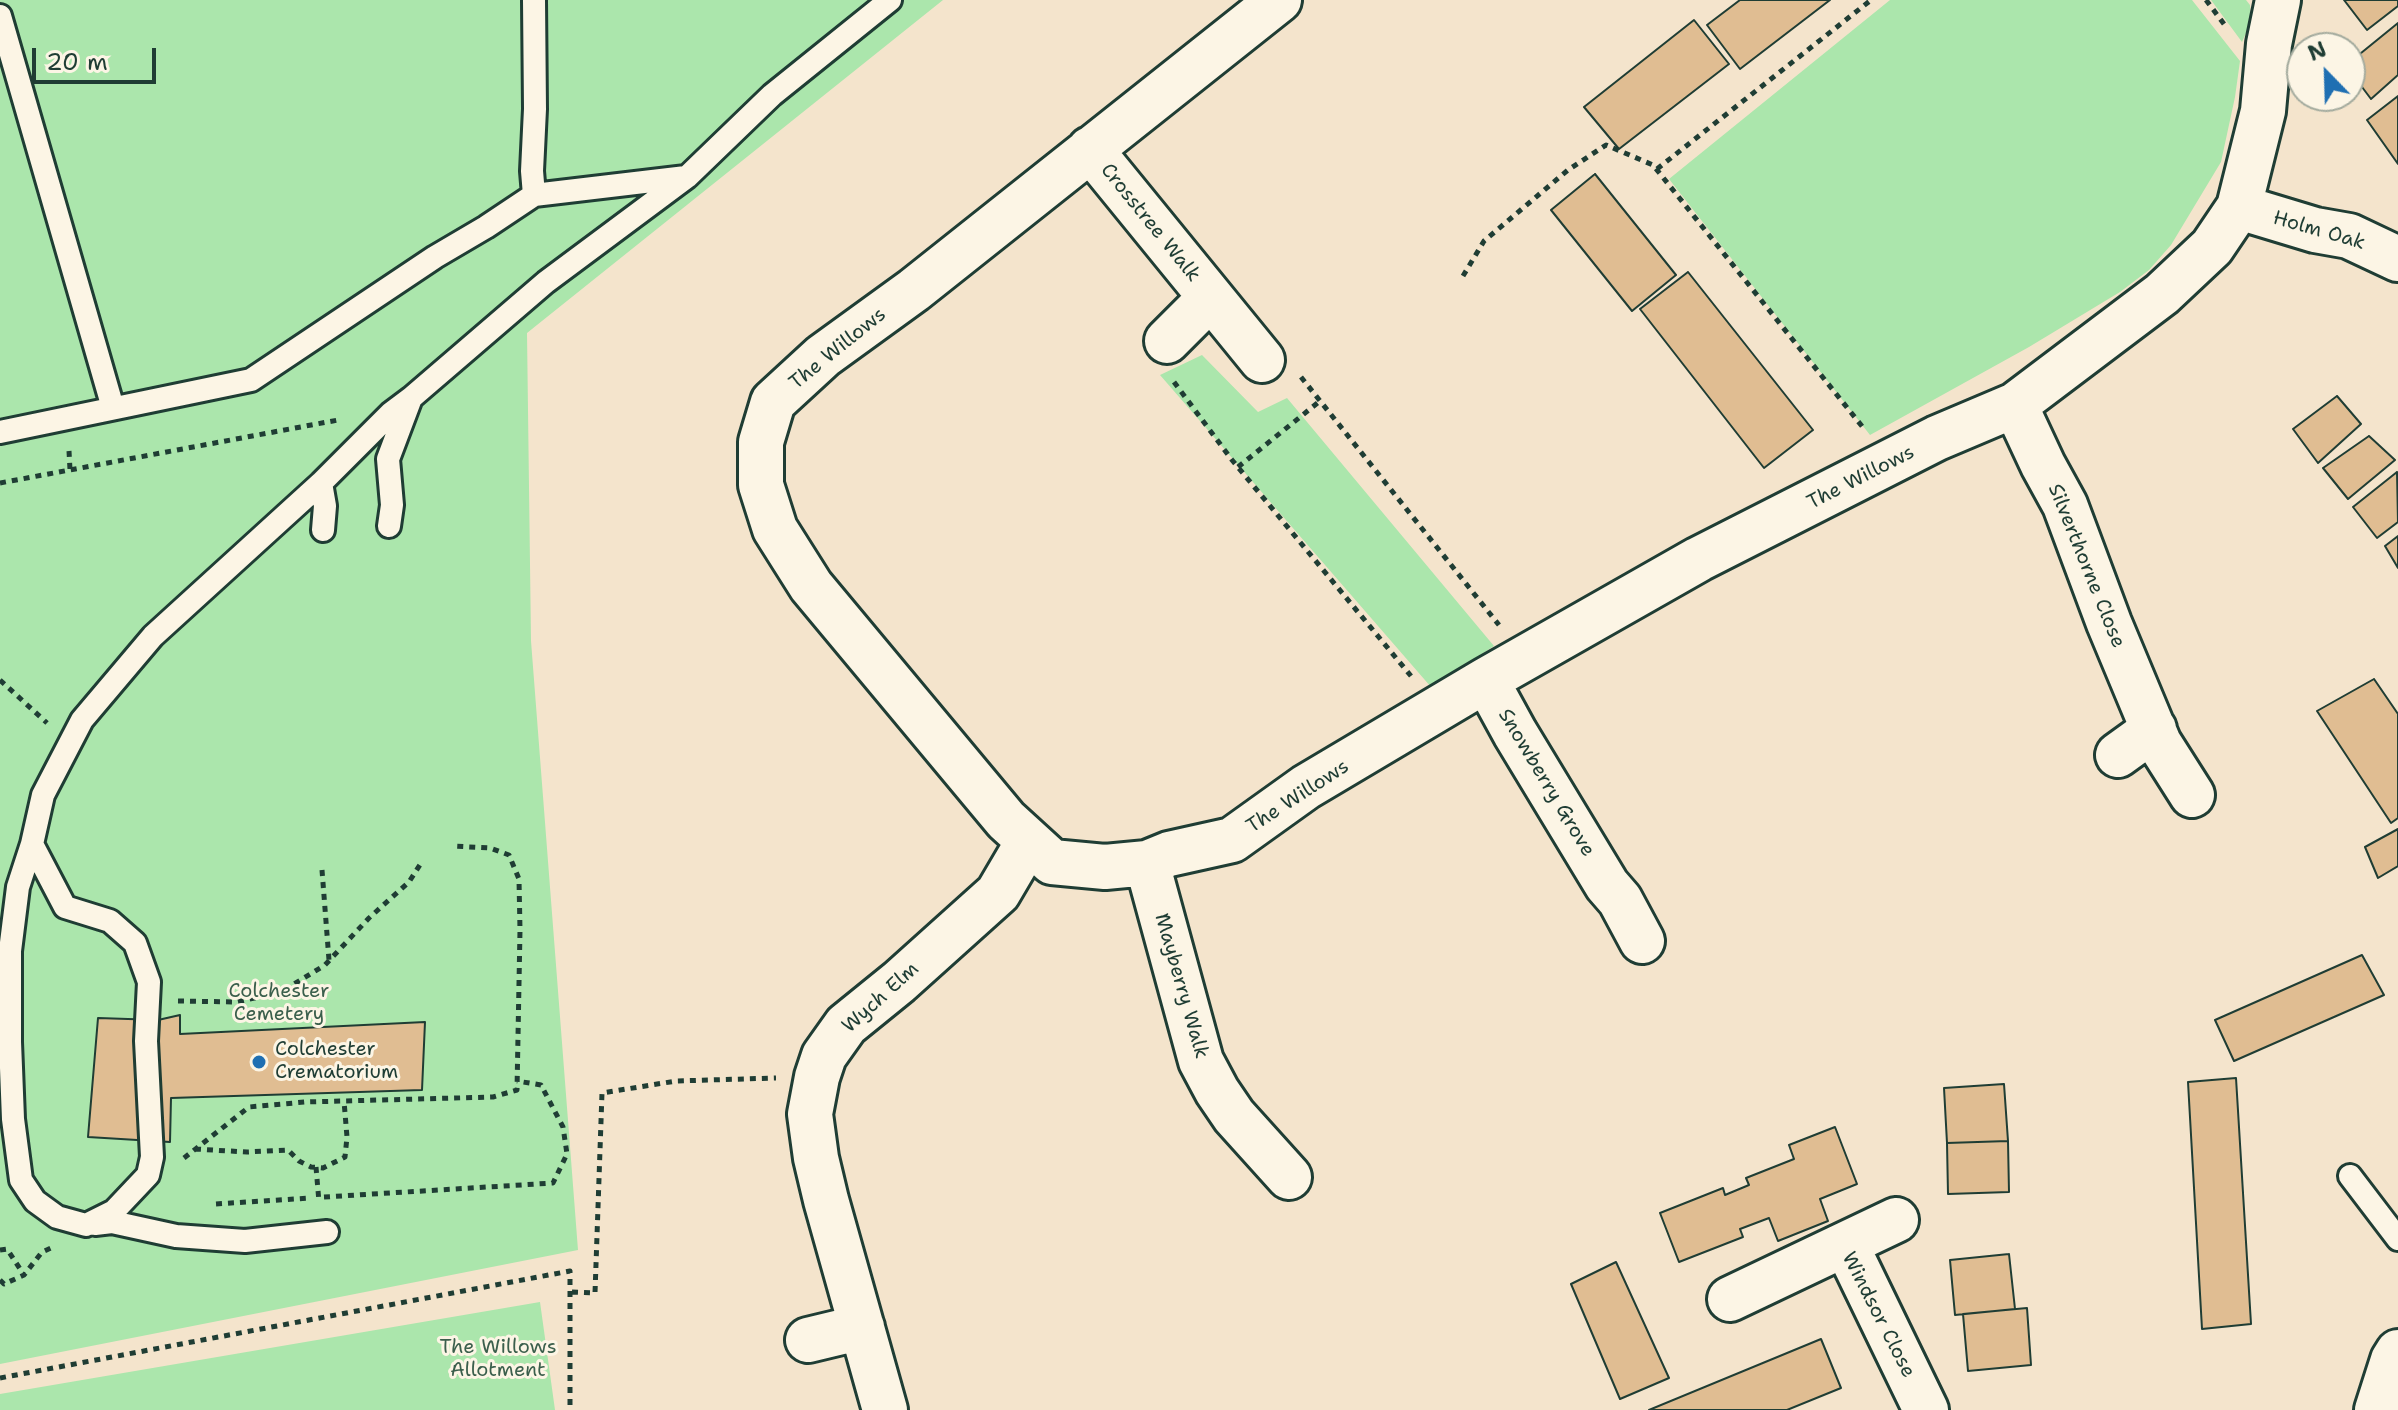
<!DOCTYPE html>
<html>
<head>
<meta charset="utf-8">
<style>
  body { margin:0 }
  #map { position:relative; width:2398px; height:1410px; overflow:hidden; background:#f4e4cc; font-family:"Shantell Sans",sans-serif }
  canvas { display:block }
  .north { position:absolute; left:2286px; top:32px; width:80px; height:80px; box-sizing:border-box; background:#fcf5e5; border:2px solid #a4ab9e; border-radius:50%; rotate:337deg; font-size:22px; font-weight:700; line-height:32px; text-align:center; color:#1f3d34 }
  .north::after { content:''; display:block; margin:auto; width:28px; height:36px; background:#1f6fb2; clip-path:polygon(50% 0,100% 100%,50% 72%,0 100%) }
  .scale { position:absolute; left:32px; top:48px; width:124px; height:36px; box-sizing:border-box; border:4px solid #1f3d34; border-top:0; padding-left:10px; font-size:24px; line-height:28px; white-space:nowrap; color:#1f3d34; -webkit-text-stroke:6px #fcf5e5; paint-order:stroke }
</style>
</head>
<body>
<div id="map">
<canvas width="2398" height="1410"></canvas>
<div class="north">N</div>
<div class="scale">20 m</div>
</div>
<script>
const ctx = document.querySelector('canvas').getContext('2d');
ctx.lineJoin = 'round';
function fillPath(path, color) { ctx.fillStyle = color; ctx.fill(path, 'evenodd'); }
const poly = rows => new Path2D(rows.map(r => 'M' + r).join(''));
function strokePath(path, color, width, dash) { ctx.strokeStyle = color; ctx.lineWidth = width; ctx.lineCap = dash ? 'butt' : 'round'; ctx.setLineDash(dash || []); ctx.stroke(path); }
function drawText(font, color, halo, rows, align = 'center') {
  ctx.font = font + ' "Shantell Sans",sans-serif'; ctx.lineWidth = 6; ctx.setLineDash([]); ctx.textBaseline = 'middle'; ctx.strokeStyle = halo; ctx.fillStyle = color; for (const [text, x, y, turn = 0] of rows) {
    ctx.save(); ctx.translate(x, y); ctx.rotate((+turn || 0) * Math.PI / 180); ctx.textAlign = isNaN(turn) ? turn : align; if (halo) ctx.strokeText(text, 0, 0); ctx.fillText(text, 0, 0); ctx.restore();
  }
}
fillPath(poly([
  [0,0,943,0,527,333,531,641,578,1250,0,1364],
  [1890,0,2192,0,2240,61,2235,97,2221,162,2171,245,2149,270,2120,292,2029,347,1870,435,1669,179],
  [2211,0,2246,0,2250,5,2251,22,2242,42],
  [1202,355,1258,412,1287,398,1494,646,1431,687,1160,375],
  [540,1302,555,1410,0,1410,0,1394]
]), '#abe6ac');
const building = poly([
  [1740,0,1830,0,1740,69,1707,25,1740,0],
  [2344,0,2398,0,2398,6,2367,30,2344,0],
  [1694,20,1729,64,1619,149,1584,107,1694,20],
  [2398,23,2398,75,2371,99,2350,71,2350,62,2398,23],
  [2398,96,2398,164,2367,120,2398,96],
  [1595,174,1676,275,1632,311,1551,210,1595,174],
  [1688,272,1813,430,1764,468,1640,309,1688,272],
  [2337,396,2361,424,2318,463,2293,429,2337,396],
  [2369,436,2395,460,2348,499,2323,468,2369,436],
  [2397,472,2398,522,2377,538,2353,507,2397,472],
  [2398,536,2398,568,2385,546,2398,536],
  [2374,679,2398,714,2398,818,2391,823,2317,711,2374,679],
  [2398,829,2398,866,2378,878,2365,847,2398,829],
  [2362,955,2384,995,2234,1061,2215,1020,2362,955],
  [180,1015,180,1034,425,1022,422,1090,171,1098,170,1142,88,1137,98,1018,158,1020,180,1015],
  [2236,1078,2251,1324,2202,1329,2188,1082,2236,1078],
  [2004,1084,2008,1141,1947,1143,1944,1088,2004,1084],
  [1835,1127,1857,1184,1820,1199,1828,1221,1778,1241,1769,1218,1740,1229,1743,1237,1679,1262,1660,1213,1723,1188,1725,1195,1749,1185,1746,1178,1794,1159,1789,1145,1835,1127],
  [2008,1141,2009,1192,1948,1194,1947,1143,2008,1141],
  [2009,1254,2015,1309,1955,1315,1950,1260,2009,1254],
  [1616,1262,1669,1378,1620,1399,1571,1284,1616,1262],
  [2027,1308,2031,1365,1968,1371,1963,1314,2027,1308],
  [1821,1339,1841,1388,1787,1410,1649,1410,1821,1339]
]);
fillPath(building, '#e0bd92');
strokePath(building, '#1f3d34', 2);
const service = poly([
  [0,16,113,408],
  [534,195,532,171,535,109,534,0],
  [0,432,251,380,435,257,486,227,534,195,686,177],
  [321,483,325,506,323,530],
  [389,526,392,505,388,459,411,398,546,282,687,177,772,95,890,0],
  [32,844,18,887,10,951,10,1042,13,1119,21,1180,35,1201,57,1217,86,1225,114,1211,148,1175,152,1157,146,1041,149,982,135,943,110,921,65,907,32,844,43,795,82,720,153,636,321,483,391,413,411,398],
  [2350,1176,2398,1239],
  [95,1224,112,1222,176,1236,245,1241,327,1232]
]);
const minor = poly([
  [1279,0,914,290,823,356,773,402,761,442,761,485,775,529,811,586,1006,820,1052,862,1105,867,1147,863,1169,854,1232,840,1306,787,1486,680,1699,559,1937,438,2015,405,2162,294,2212,247,2239,207,2263,111,2269,44,2278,0],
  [1090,149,1262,360],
  [2239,207,2315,230,2349,236,2398,259],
  [1167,341,1210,298],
  [2015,405,2043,465,2065,505,2109,623,2159,743,2192,795],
  [1486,680,1515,733,1607,885,1620,900,1642,941],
  [2118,755,2154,729],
  [1147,863,1201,1061,1217,1091,1234,1116,1289,1177],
  [1846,1245,1926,1410],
  [1730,1299,1896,1220],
  [808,1340,862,1327],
  [885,1410,826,1200,816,1158,810,1114,817,1077,824,1056,846,1025,899,982,998,893,1028,842],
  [2377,1410,2393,1360,2398,1352]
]);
strokePath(service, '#1f3d34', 28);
strokePath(minor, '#1f3d34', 50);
strokePath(poly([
  [2206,0,2227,28],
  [1657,169,1871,0],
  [1463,276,1484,241,1568,170,1606,145,1653,165,1865,430],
  [1301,377,1499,625],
  [1174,382,1232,460,1411,676],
  [69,451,70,470],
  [1238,467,1320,401],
  [0,483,338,420],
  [0,680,47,723],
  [322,870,329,960],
  [178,1001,237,1002,281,992,325,965,369,918,409,882,423,860],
  [195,1149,247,1152,288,1150,299,1161,311,1167,323,1168,345,1157,347,1137,344,1101],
  [184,1158,249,1107,305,1102,493,1097,517,1090,520,930,519,879,509,855,490,848,452,846],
  [316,1167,319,1202],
  [324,1197,553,1183,567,1154,563,1127,541,1085,517,1081],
  [216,1204,310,1198],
  [0,1250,7,1249,24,1275],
  [0,1280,4,1284,24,1275,42,1252,51,1248],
  [572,1292,595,1293,602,1093,676,1081,776,1078],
  [0,1378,570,1271,570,1410]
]), '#1f3d34', 5, [6, 6]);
strokePath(service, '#fcf5e5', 22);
strokePath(minor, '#fcf5e5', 44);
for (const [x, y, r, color] of [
  [259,1062,8,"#1f6fb2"]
]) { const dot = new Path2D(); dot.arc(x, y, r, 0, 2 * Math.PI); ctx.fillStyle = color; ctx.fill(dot); strokePath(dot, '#fcf5e5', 3); }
drawText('20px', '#1f3d34', '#fcf5e5', [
  ["Crosstree Walk",1150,223,51],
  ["Holm Oak",2319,231,16],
  ["The Willows",838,349,-39],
  ["The Willows",1861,478,-27],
  ["Silverthorne Close",2086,566,68],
  ["Snowberry Grove",1546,783,59],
  ["The Willows",1298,797,-33],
  ["Mayberry Walk",1181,986,74],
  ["Wych Elm",881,998,-42],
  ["Windsor Close",1878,1315,63]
]);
drawText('20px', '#3b5f4c', '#fcf5e5', [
  ["Colchester",279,992],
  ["Cemetery",279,1015],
  ["The Willows",498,1348],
  ["Allotment",498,1371]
]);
drawText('20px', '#1f3d34', '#fcf5e5', [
  ["Colchester",275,1050],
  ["Crematorium",275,1073]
], 'left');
</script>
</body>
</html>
